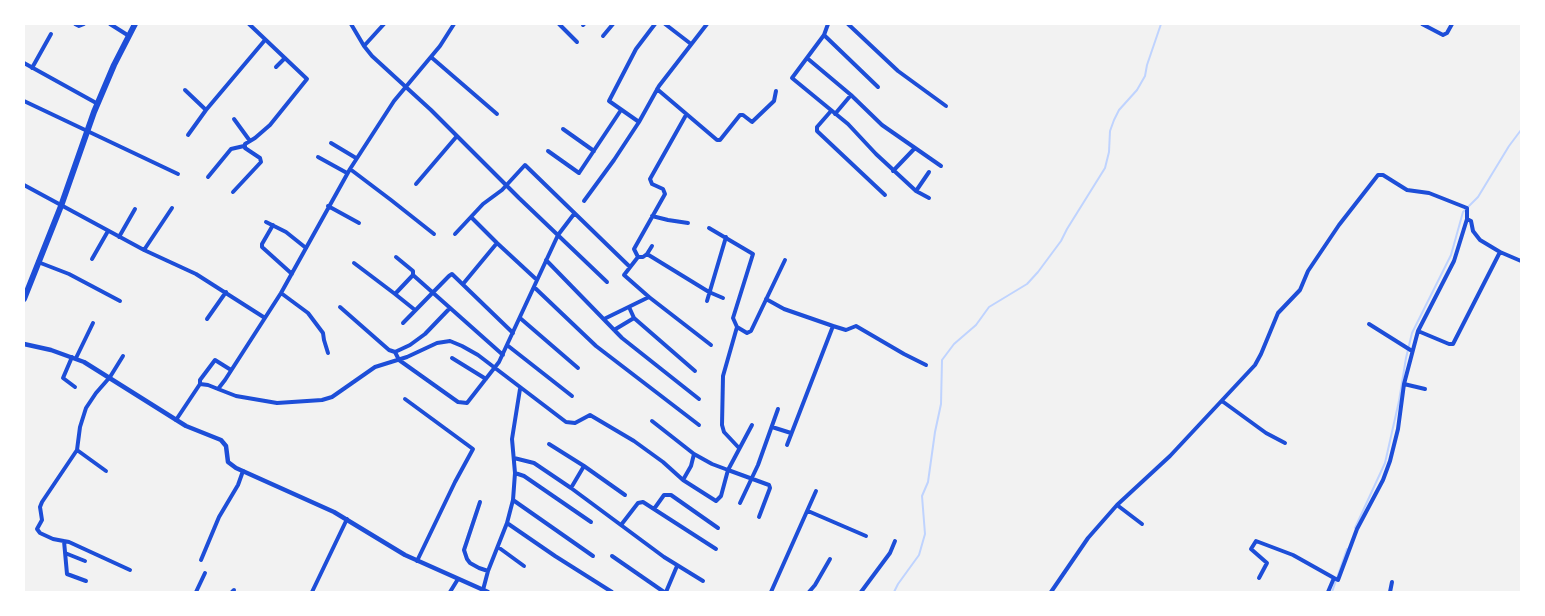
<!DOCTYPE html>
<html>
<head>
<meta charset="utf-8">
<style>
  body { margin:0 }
  #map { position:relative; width:1545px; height:616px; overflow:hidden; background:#f2f2f2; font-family:"Source Sans 3",sans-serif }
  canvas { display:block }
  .frame { position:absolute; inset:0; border:25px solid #fff; pointer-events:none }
</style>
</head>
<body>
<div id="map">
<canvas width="1545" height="616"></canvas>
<div class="frame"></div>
</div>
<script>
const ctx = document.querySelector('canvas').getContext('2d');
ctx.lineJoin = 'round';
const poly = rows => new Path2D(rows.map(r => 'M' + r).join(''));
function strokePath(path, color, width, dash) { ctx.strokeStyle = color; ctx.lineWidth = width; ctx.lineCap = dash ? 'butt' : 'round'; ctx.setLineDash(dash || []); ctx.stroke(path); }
strokePath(poly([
  [1355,528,1385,463,1399,401,1406,358,1412,333,1451,255,1463,212,1478,197,1509,146,1521,130],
  [894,592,898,584,919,555,925,534,922,496,928,482,935,432,941,404,942,360,954,344,976,325,989,307,1027,284,1038,272,1061,241,1067,229,1105,168,1109,152,1110,131,1114,120,1119,110,1137,90,1145,76,1147,65,1161,24],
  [1332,592,1347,549]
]), '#bfd3fe', 2);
strokePath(poly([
  [75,24,79,26,84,24],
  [110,24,129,36],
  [351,24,364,46,372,56,431,110,519,198,607,282],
  [559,24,577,42],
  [665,24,691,44],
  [828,24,824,35,792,78,848,124,876,154,916,191,929,198],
  [848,24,898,71,946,106],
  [1422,24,1443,35,1447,33,1452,24],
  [583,25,584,24],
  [824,35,878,87],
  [603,36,613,24],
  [364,46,384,24],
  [431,57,497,114],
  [807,58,851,95],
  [24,63,98,104],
  [276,67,285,58],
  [32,68,51,34],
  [657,89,717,140,720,140,740,115,743,115,752,122,774,101,776,91],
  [185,90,206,110],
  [24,101,178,174],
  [831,111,817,127,817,131,885,195],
  [835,114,851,95,882,125,941,166],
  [686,115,650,179,652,184,663,189,665,194,634,249,638,257,624,275,649,297,711,345],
  [234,119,250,141],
  [639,122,609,101,636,49,655,24],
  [563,129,594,151],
  [188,135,206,110,265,40],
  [331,143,356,158],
  [548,151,579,173,621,110],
  [318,157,347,173],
  [350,169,391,200,434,234],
  [893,171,915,148],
  [208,177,231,149,244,146],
  [416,184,457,136],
  [24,185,144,250,196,274,265,318],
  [916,191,929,172],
  [233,192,261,162,260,158,245,148,245,144,255,138,270,125,307,79,249,24],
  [584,201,614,160,639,122,659,86,707,24],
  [328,206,359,223],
  [652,216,668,220,688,223],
  [471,217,497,243,537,280],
  [266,222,286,232,306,248],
  [273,225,262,244,262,247,292,274],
  [709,228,753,254,733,318,737,327,747,333,751,331,785,260],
  [455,234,483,204,502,190,525,165,630,267],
  [119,237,135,209],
  [144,250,172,208],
  [1500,252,1521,261],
  [647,254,652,246],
  [396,257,413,271,413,275],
  [638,257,643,257,647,254,709,292,723,298],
  [92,259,108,231],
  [546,260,622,338,699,399],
  [38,262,69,274,120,301],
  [354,263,395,294,413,275,503,355],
  [463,284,497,243],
  [534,287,596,346,699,425],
  [281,293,308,313,323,333,324,340,328,353],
  [395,294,415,310],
  [766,299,784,309,833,326,787,445],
  [707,301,726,237],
  [340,307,389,350,395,352,399,360,458,402,467,403,499,362,558,235,574,214],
  [629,307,634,318,695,371],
  [520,318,578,368],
  [207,319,226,292],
  [604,319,649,297],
  [403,323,449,276,452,274,513,333],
  [1369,324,1412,351],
  [833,326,846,330,856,326,904,354,926,365],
  [737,327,723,376,722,425,724,432,739,448],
  [614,330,634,318],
  [1418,331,1449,344,1453,344,1500,252,1480,240,1473,231,1471,221,1467,219],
  [507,345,572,396],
  [395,352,410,345,425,334,450,308],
  [123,356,110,377,96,393,86,408,80,427,77,450,42,502,40,507,42,520,37,529,40,533,53,539,69,542,130,570],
  [72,357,63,378,75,387],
  [76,358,93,323],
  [452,358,486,379],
  [200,384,200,380,215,360,231,370],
  [1404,384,1425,389],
  [218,389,236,396,277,403,322,400,332,397,375,367,407,357,437,343,450,341,462,346,478,355,566,422,575,423,590,415,634,441,663,462,683,480,691,466,694,454,712,464,728,470,752,425],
  [405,399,473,449,455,482,417,561],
  [1222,401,1266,433,1285,443],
  [176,420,200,384,208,385,218,389,225,380,281,293,350,169,394,101,440,46,454,24],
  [652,421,694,454],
  [772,427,791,433],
  [549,444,584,466,571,488],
  [77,450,106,471],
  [514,458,534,463,571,488,664,557,703,581],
  [584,466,625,495],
  [515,473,524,476,591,522],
  [683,480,716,501,721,496,728,470,769,485,770,488,759,517],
  [513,500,593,556],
  [480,502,464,550,467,559,470,563,479,568,488,571],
  [740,503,758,465,778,409],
  [1117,505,1142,524],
  [654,509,664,495,671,495,718,528],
  [808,511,866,536],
  [507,523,555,556,612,592],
  [621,525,638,503,643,502,716,549],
  [64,541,67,574,86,581],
  [498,547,524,566],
  [65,553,85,561],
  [612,556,664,592],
  [201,560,219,517,238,485,243,471],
  [1259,578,1267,563,1251,549,1256,541,1293,555,1334,578],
  [483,590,488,571,507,523,513,500,515,473,512,439,520,389],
  [196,592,205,573],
  [232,592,234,590],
  [312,592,347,519],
  [450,592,458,579],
  [666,592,677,566],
  [771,592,816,491],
  [809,592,815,585,830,559],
  [861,592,890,553,895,541],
  [1051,592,1088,538,1117,505,1170,456,1255,365,1261,354,1278,313,1300,290,1308,271,1339,225,1378,175,1383,175,1407,190,1429,193,1467,208,1467,219,1454,261,1418,331,1404,384,1398,429,1390,461,1383,480,1357,529,1338,580,1334,578,1328,592],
  [1390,592,1392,582]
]), '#1d4ed8', 4);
strokePath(poly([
  [24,344,51,350,84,362,186,426,221,440,226,446,228,462,236,468,334,512,405,555,488,592]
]), '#1d4ed8', 4.5);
strokePath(poly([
  [24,299,61,206,94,112,114,65,135,24]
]), '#1d4ed8', 6);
</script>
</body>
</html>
